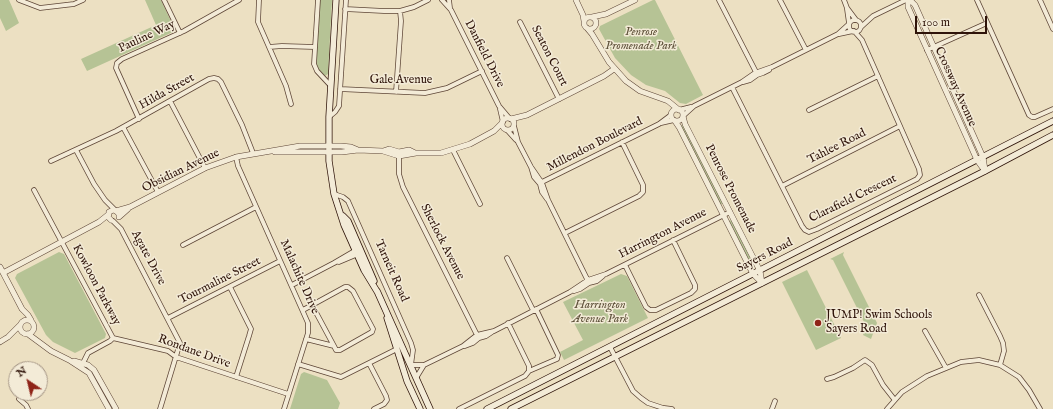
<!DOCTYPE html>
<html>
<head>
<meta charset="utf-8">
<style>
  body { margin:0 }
  #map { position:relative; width:1053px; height:409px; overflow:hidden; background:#ece0c2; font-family:"IM FELL English",serif }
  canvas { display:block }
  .north { position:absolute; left:8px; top:361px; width:40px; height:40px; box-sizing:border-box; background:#f3ebd7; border:1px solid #a49585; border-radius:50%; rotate:325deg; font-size:11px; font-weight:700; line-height:16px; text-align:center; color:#2e1309 }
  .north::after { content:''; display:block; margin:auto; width:14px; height:18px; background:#8f2418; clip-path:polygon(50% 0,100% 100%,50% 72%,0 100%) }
  .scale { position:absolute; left:915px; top:16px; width:72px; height:18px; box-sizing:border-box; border:2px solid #2e1309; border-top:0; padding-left:5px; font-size:12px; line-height:14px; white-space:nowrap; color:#2e1309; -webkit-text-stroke:3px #f3ebd7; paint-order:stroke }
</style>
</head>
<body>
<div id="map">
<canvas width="1053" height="409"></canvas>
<div class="north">N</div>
<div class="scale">100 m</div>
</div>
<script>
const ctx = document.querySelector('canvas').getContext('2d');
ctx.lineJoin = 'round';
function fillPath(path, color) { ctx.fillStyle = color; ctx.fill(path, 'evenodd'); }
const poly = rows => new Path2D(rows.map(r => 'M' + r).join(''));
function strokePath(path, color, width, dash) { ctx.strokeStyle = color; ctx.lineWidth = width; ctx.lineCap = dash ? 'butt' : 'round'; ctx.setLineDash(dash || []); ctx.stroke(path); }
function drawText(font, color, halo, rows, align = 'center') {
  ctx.font = font + ' "IM FELL English",serif'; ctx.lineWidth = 3; ctx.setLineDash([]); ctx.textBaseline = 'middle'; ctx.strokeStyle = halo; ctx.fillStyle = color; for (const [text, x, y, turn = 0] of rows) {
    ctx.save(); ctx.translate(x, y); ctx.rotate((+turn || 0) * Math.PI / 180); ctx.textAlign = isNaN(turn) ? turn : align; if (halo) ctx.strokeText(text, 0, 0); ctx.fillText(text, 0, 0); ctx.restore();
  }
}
fillPath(poly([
  [0,0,9,0,19,23,6,31,0,18],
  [145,0,161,0,175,30,173,32,87,71,81,59,156,25],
  [320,0,332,0,328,74,325,76,317,69,316,63],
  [653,0,655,0,703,95,686,104,680,103,665,91,646,85,631,75,615,58,599,29,600,26],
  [683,125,724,203,720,205,681,126],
  [732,220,754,264,753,264,750,266,728,221],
  [59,252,64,254,106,334,105,338,75,353,53,342,46,335,15,278,17,274],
  [844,252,843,255,877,323,871,339,863,335,866,326,833,260,830,259],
  [807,270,841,338,816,350,782,282],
  [621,274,627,276,648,318,564,360,560,352,583,340,563,302],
  [304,372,327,380,340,403,338,409,290,409,301,374]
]), '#b6c395');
const minor = poly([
  [19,0,40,8,74,4,83,0],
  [164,0,180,33],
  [259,0,258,22,269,47,282,46,315,47],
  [318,0,314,64,317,71,331,86],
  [442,0,451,10,499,106,510,119],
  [449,0,450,8],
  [719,0,757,74],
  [780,0,806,50],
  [844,0,847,8,856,20],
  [977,0,1029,115,1032,117,1035,117,1053,109],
  [1040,0,1053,29],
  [345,9,384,11,400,11,414,7,428,0],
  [847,9,849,23],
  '849 26a6 6 0 1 1 12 0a6 6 0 1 1-12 0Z',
  [520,22,559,99],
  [861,27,873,16,906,0],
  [839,34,853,31],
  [269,47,286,86,291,104],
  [927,50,987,23],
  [743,82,750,80,757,75,763,73,769,70],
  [732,87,802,226,805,230,809,232,817,229,917,179,920,175,919,169,862,40,854,31],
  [340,89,425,93,447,88,482,71],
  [396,92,401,21,400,11],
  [170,101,205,168],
  [500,109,503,122],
  [679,110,691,107],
  [809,110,878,76],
  [683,116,694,106,742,82,755,73,772,67,838,34,849,24],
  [329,117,335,112,339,106,346,0],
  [139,119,116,68,117,63,122,59,184,31,239,0],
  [661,123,674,120],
  [514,126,518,142,531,167,542,183,548,200,589,283],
  [123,127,158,192],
  [507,130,516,140],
  [76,150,94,184,105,200,115,210],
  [453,150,480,204],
  [399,155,399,174,403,187,478,337],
  [236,157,238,166,308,323,308,333,284,409],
  [51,161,116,131,209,79,214,78,218,79,221,82,242,125,253,153],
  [531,167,534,177,540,184,542,192,547,199],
  [540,183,659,124,671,115],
  [782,186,900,126],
  [34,190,113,338],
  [334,194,343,197,348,201,411,343,413,350,411,365,424,365],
  [113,221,121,229,180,343,160,409],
  [565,233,639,196,643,192,643,185,622,142],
  [183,245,256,207],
  [507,258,533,310],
  [339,262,358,254],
  [625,265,646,307,650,310,656,310,691,293,695,289,695,285,673,240],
  [292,285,334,263,358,249],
  [230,287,251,329,249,336,236,377],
  [574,291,580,289,589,283,597,281,603,276],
  [979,295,1000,336,1003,343,1004,351,1000,365],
  [312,305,334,346],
  [303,310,345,287,348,287,353,291,373,329,372,332,340,350,336,350,334,346,306,339],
  [168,318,280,261],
  [925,331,946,368],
  [465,346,473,343,479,338,486,336,492,332],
  [610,347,633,391,641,398,648,403,666,409],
  [369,363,386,396,387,400,384,404,374,409],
  [298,364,341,377,397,349],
  [82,365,88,353,110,341,113,338,168,351,176,357,288,394],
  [529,371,557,359,558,355,536,309],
  [416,378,424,365,463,346,477,335,494,331,570,292,588,280,606,274,730,212],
  [827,379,834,377,853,368,865,360,872,365,883,385,894,399],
  [19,399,26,405,28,409],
  [664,408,672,409],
  [459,409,525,376,529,371,529,366,508,323],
  [772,409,775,401],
  [887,409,902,392,927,376,961,362,979,360,1000,365,1019,377,1029,390,1040,409]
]);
const tertiary = poly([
  [576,0,583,15,584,21],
  [908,0,908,7,973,151,977,160,985,171],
  [910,0,915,5,983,157,985,170],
  '584 23a6 6 0 1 1 12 0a6 6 0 1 1-12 0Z',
  [592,17,606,14,635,0],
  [587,28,592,34,609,62,626,81,640,91,668,101,679,110],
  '671 115a6 6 0 1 1 12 0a6 6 0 1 1-12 0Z',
  [683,116,685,124,760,271,762,283],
  '502 124a6 6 0 1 1 12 0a6 6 0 1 1-12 0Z',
  [511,119,527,115,604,76,614,69],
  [675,121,679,127,753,274,762,283],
  [383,151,389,149,399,152,409,150,415,153],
  [275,152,342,152,358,150,383,151,399,156,416,153,441,153,470,144,494,131,502,123],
  [116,211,119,214,119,217,128,209],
  [109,212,113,210,116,211,130,207,205,168,236,157,300,146,341,146,351,147,358,150],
  [0,267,22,309,28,315,31,320],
  [3,273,99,222,109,214,108,217,111,220],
  '20 327a7 7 0 1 1 14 0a7 7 0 1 1-14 0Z',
  [28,334,51,351,69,360,89,373,109,409],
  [0,342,8,337,20,325],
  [74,361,88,365,94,370,116,409]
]);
const secondary = poly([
  [336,0,329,117,329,161,334,194,344,225,364,270,378,293],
  [343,216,348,221,374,281],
  [377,291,430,409],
  [387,318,407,381,420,409],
  [487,409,1053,121],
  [511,409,985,171,1053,135]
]);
strokePath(minor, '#5e4637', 5.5);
strokePath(tertiary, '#5e4637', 6);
strokePath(secondary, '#2e1309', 7);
strokePath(minor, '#f3ebd7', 4);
strokePath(tertiary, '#f3ebd7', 5);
strokePath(secondary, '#f3ebd7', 5.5);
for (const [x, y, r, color] of [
  [818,323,4,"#8f2418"]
]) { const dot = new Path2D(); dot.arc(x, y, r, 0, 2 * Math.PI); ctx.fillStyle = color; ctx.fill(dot); strokePath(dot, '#f3ebd7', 1.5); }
drawText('italic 12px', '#5e513a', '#f3ebd7', [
  ["Penrose",641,33],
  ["Promenade Park",641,47],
  ["Harrington",600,306],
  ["Avenue Park",600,320]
]);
drawText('12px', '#2e1309', '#f3ebd7', [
  ["Pauline Way",147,37,-25],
  ["Danfield Drive",484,54,63],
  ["Seaton Court",549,56,63],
  ["Gale Avenue",401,81],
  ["Crossway Avenue",955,87,66],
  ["Hilda Street",167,92,-29],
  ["Millendon Boulevard",595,145,-27],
  ["Tahlee Road",837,147,-27],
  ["Obsidian Avenue",181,171,-26],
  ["Penrose Promenade",730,189,63],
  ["Clarafield Crescent",853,199,-26],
  ["Harrington Avenue",663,234,-27],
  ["Sherlock Avenue",442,242,63],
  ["Sayers Road",765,256,-27],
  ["Agate Drive",148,258,62],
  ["Tarneit Road",391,271,66],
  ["Malachite Drive",299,277,66],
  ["Tourmaline Street",220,281,-27],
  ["Kowloon Parkway",96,285,62],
  ["Rondane Drive",194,352,20]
]);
drawText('12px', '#2e1309', '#f3ebd7', [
  ["JUMP! Swim Schools",826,316],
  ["Sayers Road",826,330]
], 'left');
</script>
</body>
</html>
